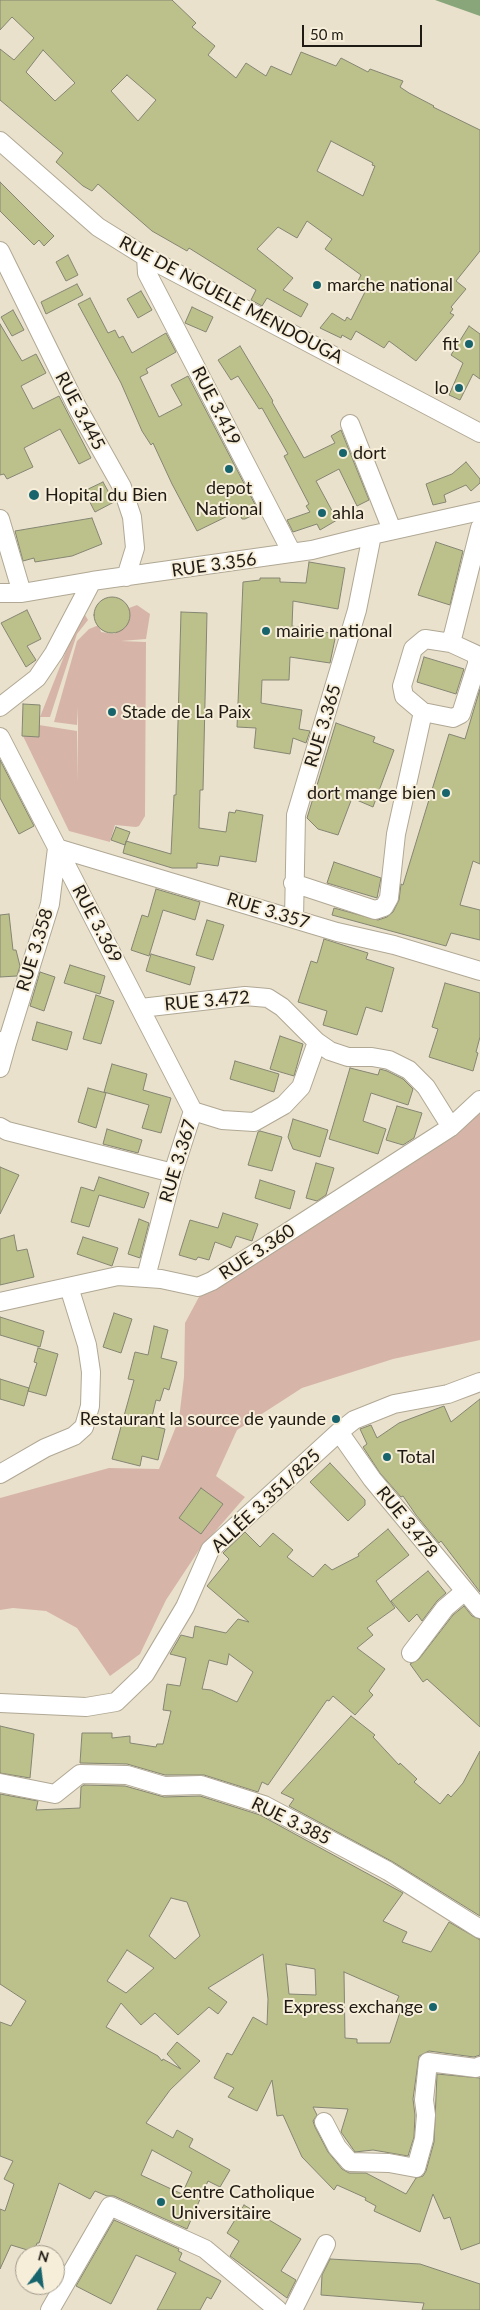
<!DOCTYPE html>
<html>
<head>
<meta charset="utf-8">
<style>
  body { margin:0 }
  #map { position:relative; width:480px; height:2310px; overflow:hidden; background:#eae1cd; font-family:Lato,sans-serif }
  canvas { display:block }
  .north { position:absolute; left:15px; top:2245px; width:50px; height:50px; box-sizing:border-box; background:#f7eeda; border:1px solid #a19a8b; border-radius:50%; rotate:15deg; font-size:14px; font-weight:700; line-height:20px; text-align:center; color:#1f1b14 }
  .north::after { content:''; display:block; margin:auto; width:18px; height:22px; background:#17646d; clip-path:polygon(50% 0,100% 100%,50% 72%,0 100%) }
  .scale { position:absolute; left:302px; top:25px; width:120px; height:22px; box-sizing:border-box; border:2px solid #1f1b14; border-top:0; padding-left:6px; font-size:15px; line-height:18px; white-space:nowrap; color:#1f1b14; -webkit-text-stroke:4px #f7eeda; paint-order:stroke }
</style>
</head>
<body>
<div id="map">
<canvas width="480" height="2310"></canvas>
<div class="north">N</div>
<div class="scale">50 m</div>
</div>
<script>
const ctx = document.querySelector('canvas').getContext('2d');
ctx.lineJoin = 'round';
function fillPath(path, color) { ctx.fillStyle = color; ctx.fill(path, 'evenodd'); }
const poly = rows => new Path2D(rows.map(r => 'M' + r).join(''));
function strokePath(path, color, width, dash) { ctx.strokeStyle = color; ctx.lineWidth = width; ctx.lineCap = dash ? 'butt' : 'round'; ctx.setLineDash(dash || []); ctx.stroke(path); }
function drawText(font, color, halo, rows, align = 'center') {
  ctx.font = font + ' Lato,sans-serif'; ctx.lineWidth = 4; ctx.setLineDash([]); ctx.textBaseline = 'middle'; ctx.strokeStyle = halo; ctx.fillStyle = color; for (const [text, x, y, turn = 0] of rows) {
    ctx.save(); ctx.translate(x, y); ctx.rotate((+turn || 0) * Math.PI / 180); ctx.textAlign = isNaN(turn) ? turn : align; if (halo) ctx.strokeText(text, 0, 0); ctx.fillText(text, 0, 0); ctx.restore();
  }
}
fillPath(poly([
  [137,605,150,614,146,639,121,641,146,642,145,816,139,826,136,827,115,825,110,842,69,831,22,734,39,725,77,731,78,782,78,707,77,725,54,722,77,641,89,629,99,625,101,632,114,634,126,626,129,608],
  [85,615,88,620,77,634,50,717,40,717,74,631],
  [480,1109,480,1340,393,1359,302,1388,237,1430,216,1476,245,1497,199,1550,166,1600,140,1654,110,1676,77,1628,46,1611,13,1608,0,1610,0,1498,109,1468,159,1469,179,1419,184,1377,185,1323,200,1295]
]), '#d6b5a8');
fillPath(poly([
  [435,0,480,0,480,16]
]), '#89a67a');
const building = poly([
  [0,0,172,0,196,23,192,27,215,46,208,55,236,78,246,63,266,76,271,66,291,75,301,52,336,66,341,58,368,72,370,69,403,81,400,87,409,93,434,106,433,107,480,130,480,251,456,281,466,289,451,307,453,309,450,313,454,315,416,361,389,341,384,348,356,331,351,340,342,335,341,338,320,328,332,313,345,321,347,317,351,320,366,290,356,285,361,275,325,249,332,239,307,221,297,238,278,227,257,249,293,278,283,290,308,304,301,317,267,298,262,306,251,300,256,290,189,248,187,251,152,231,98,184,92,191,83,186,56,162,63,153,0,100,0,49,14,60,34,38,12,17,0,30,0,0],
  [43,50,75,83,55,101,26,72,43,50],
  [127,75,156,100,138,121,111,91,127,75],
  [331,141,373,163,372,165,375,166,363,196,317,171,331,141],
  [0,182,54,236,44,246,39,240,34,245,0,211,0,182],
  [68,255,78,275,66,281,56,262,68,255],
  [77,284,83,295,46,314,41,302,77,284],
  [141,291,152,310,138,318,127,299,141,291],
  [90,298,108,333,115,330,119,338,123,336,132,353,166,333,176,352,146,369,148,373,140,377,159,417,182,405,171,385,188,376,259,512,245,519,242,519,238,511,197,531,172,484,153,443,151,445,142,431,121,383,78,304,90,298],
  [192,307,213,317,206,332,185,323,192,307],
  [13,310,24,330,12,336,1,317,13,310],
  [0,324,22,361,36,354,46,373,21,386,33,409,59,396,91,458,79,464,60,429,24,448,33,467,7,479,4,474,0,475,0,324],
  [469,326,480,334,480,379,473,374,460,400,449,395,463,363,451,355,469,326],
  [240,346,273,401,272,402,304,458,335,443,331,436,341,430,369,500,357,506,339,469,316,481,337,520,320,530,317,524,293,532,287,520,310,512,306,506,309,504,284,456,288,454,262,408,259,409,238,376,231,380,218,360,240,346],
  [466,462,480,479,480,483,471,491,466,485,444,495,446,502,433,505,426,484,452,474,466,462],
  [103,482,114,502,95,512,84,491,103,482],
  [92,518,102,544,72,556,35,562,34,558,23,561,15,531,92,518],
  [436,542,463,551,450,605,418,595,436,542],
  [309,562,345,568,338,609,293,601,292,626,336,634,330,663,290,657,289,680,262,680,261,703,302,710,299,729,310,731,306,743,293,738,290,754,254,748,256,728,237,727,243,582,260,580,260,578,280,578,280,582,306,583,309,562],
  '94 615a18 18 0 1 1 36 0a18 18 0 1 1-36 0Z',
  [27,610,41,639,27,646,36,660,26,667,1,623,27,610],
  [181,612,207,613,203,790,200,790,199,828,226,832,229,812,235,813,236,810,263,815,256,862,220,856,218,866,197,863,197,868,172,868,123,853,126,841,171,854,174,795,176,795,181,612],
  [424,657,464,669,456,694,417,682,424,657],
  [480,689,480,864,473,861,460,905,480,910,480,940,451,933,446,946,332,915,334,908,378,920,387,917,393,912,399,900,401,884,403,885,449,734,465,739,480,689],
  [23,704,40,705,39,737,22,736,23,704],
  [336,723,375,737,373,742,394,750,373,807,352,798,338,835,318,829,307,818,336,723],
  [0,760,34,826,19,834,0,798,0,760],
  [116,827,130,832,125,845,111,840,116,827],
  [334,862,381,878,377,898,327,883,334,862],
  [156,889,200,902,195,920,163,910,149,956,131,950,142,915,148,917,156,889],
  [9,914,13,950,16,950,20,966,17,976,0,977,0,915,9,914],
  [207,920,224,925,213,960,196,955,207,920],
  [324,939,368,953,366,959,394,968,382,1012,366,1007,357,1035,323,1025,327,1011,298,1002,311,961,317,963,324,939],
  [151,954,195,967,190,985,146,971,151,954],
  [70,965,105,976,100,994,64,983,70,965],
  [40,972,55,977,44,1011,30,1006,40,972],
  [445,983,480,993,480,1037,476,1052,478,1053,473,1071,429,1057,438,1029,432,1027,445,983],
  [96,995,114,1001,101,1044,83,1039,96,995],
  [37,1022,72,1032,67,1050,32,1040,37,1022],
  [280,1036,303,1044,294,1076,270,1069,280,1036],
  [235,1061,279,1074,274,1092,230,1079,235,1061],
  [112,1064,147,1074,143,1090,171,1098,161,1133,142,1128,149,1105,104,1092,112,1064],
  [350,1068,378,1075,380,1069,387,1071,403,1079,413,1089,408,1105,371,1093,363,1121,386,1129,378,1154,329,1139,350,1068],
  [88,1088,106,1093,96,1128,78,1122,88,1088],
  [397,1106,422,1113,414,1138,403,1145,386,1140,397,1106],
  [293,1119,328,1130,320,1157,293,1149,288,1137,293,1119],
  [107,1129,142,1140,138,1153,103,1144,107,1129],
  [260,1131,282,1137,272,1171,248,1165,258,1132,260,1131],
  [316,1163,334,1168,326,1195,317,1201,306,1198,316,1163],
  [0,1167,19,1175,0,1214,0,1167],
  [99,1177,149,1193,144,1208,99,1195,89,1227,71,1222,81,1187,94,1191,99,1177],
  [260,1180,295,1191,290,1209,255,1198,260,1180],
  [223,1213,258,1224,252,1241,236,1236,231,1248,215,1242,209,1260,198,1257,196,1260,179,1255,190,1220,218,1228,223,1213],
  [139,1219,149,1223,140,1258,128,1254,139,1219],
  [14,1235,17,1251,27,1249,34,1277,0,1285,0,1239,14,1235],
  [83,1237,118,1248,112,1266,77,1254,83,1237],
  [114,1313,132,1319,121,1353,103,1347,114,1313],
  [0,1317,44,1331,40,1347,0,1335,0,1317],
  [154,1326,168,1330,161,1358,177,1362,169,1390,164,1388,160,1401,156,1400,150,1425,165,1429,158,1460,142,1456,140,1466,112,1459,134,1380,128,1379,135,1352,148,1355,154,1326],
  [38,1348,58,1354,46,1396,28,1391,37,1363,34,1362,38,1348],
  [0,1379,29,1388,24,1406,0,1399,0,1379],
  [480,1399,480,1592,441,1541,439,1543,416,1515,403,1496,401,1497,380,1473,363,1447,367,1444,360,1429,371,1425,377,1438,399,1423,444,1406,451,1422,480,1399],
  [330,1463,365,1500,365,1505,348,1521,310,1482,330,1463],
  [201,1488,223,1504,201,1534,179,1518,201,1488],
  [388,1529,409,1555,376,1581,395,1608,367,1628,373,1635,357,1648,385,1669,369,1691,373,1695,355,1715,333,1696,329,1701,327,1700,268,1785,262,1782,258,1792,204,1775,165,1775,127,1764,80,1763,82,1733,112,1733,112,1738,130,1736,130,1743,156,1747,157,1744,163,1744,171,1711,163,1710,167,1684,180,1686,186,1658,170,1654,181,1635,193,1638,195,1626,226,1633,238,1619,249,1622,207,1586,229,1559,223,1553,245,1532,260,1547,273,1533,293,1550,287,1557,313,1577,325,1564,332,1570,359,1556,358,1554,388,1529],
  [229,1654,253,1672,237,1702,211,1690,202,1689,209,1660,227,1665,229,1654],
  [428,1571,446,1593,437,1601,422,1621,417,1614,409,1622,391,1601,428,1571],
  [464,1606,472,1616,480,1619,480,1727,427,1679,423,1682,410,1664,419,1659,453,1615,464,1606],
  [351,1716,375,1735,373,1737,399,1765,400,1763,417,1779,414,1782,440,1804,448,1794,451,1797,463,1783,480,1751,480,1916,393,1862,289,1806,294,1799,281,1793,351,1716],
  [0,1726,34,1734,30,1778,0,1773,0,1726],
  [84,1785,125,1786,164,1797,200,1796,260,1815,403,1893,383,1921,407,1932,402,1942,431,1952,449,1922,480,1940,480,2055,474,2057,429,2051,419,2056,413,2099,415,2115,414,2137,408,2156,373,2150,355,2152,341,2132,348,2109,313,2107,317,2115,313,2121,315,2127,328,2152,342,2169,349,2173,366,2173,406,2194,416,2178,423,2176,426,2171,434,2142,437,2074,480,2078,480,2243,461,2250,450,2217,444,2219,433,2194,420,2232,374,2211,376,2206,365,2200,366,2198,337,2185,334,2190,302,2157,283,2115,277,2116,272,2080,257,2111,228,2097,234,2088,214,2078,227,2053,232,2055,253,2017,267,2025,268,1999,263,1954,208,1988,227,2002,218,2014,209,2007,178,2035,155,2013,141,2025,121,2003,106,2027,158,2056,162,2061,163,2059,181,2069,167,2054,177,2042,200,2061,170,2090,146,2123,173,2138,177,2130,193,2139,189,2147,230,2170,220,2187,208,2181,187,2229,114,2196,107,2196,95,2191,90,2199,59,2183,39,2243,37,2243,34,2252,11,2245,0,2269,0,2209,5,2211,14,2184,4,2179,13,2161,0,2156,0,2022,11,2026,26,2001,0,1984,0,1794,38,1801,36,1810,80,1808,81,1787,84,1785],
  [171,1898,187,1902,200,1936,175,1959,149,1936,171,1898],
  [127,1950,154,1968,126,1993,107,1981,127,1950],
  [286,1964,315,1969,316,1995,289,1994,286,1964],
  [344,1972,399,1996,396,2003,402,2006,390,2043,357,2043,357,2039,345,2038,344,1972],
  [152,2150,192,2172,182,2194,141,2175,152,2150],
  [244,2205,301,2239,281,2271,296,2280,287,2298,230,2256,239,2241,227,2233,244,2205],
  [114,2220,179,2249,178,2251,182,2253,179,2260,221,2281,211,2299,207,2297,200,2310,157,2310,176,2273,136,2255,111,2304,76,2286,114,2220],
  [330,2259,420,2264,480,2284,480,2310,422,2310,424,2303,321,2295,322,2275,330,2259]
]);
fillPath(building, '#bcc08b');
strokePath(building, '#848672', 1);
const minor = poly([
  [0,141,98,227,146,257,480,433],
  [0,251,76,405,122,487,132,517,135,548,126,577],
  [146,257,147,273,292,553],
  [350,424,392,530],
  [0,519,22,593,92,581,312,550,372,535,480,511],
  [0,593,22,593],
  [0,707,37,678,54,653,92,581],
  [423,712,453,718,461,714,477,664,477,655,451,643],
  [0,737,193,1111],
  [293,883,375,910,384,907,389,898,396,834,423,712,404,696,402,686,413,649,425,639,451,643,480,528],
  [294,919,296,815,357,610,372,535],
  [141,1008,245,996,268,998,282,1007,317,1042],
  [0,1041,7,1043,50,904,57,848,337,932,394,945,480,971],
  [0,1068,7,1043],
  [0,1127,7,1131,173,1173],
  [146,1277,173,1173,193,1111,222,1120,254,1122,284,1105,301,1087,317,1042,330,1051,348,1057,372,1057,389,1060,409,1070,426,1087,451,1127],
  [0,1302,118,1276,161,1279,198,1287,212,1281,451,1127,480,1100],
  [339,1432,372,1479,480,1609],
  [0,1474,45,1448,74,1436,84,1427,90,1406,91,1372,87,1345,69,1287],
  [411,1653,445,1608,465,1591],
  [0,1703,86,1707,116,1702,145,1674,185,1607,210,1550,339,1432,354,1420,394,1404,448,1394,480,1382],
  [0,1783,55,1794,80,1774,127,1775,164,1786,201,1785,264,1805,388,1871,480,1929],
  [324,2122,337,2147,350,2162,389,2163,416,2168,424,2139,426,2115,424,2100,428,2062,476,2068,480,2066],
  [50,2310,110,2206,205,2249,278,2310],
  [293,2310,326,2244]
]);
strokePath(minor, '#b0a894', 20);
strokePath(minor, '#fff', 18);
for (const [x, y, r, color] of [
  [317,285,5,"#17646d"],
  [469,344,5,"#17646d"],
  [459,388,5,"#17646d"],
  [343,453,5,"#17646d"],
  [229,469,5,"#17646d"],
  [34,495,6,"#17646d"],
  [322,513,5,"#17646d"],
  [266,631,5,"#17646d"],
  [112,712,5,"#17646d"],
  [446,793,5,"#17646d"],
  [336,1419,5,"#17646d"],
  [387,1457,5,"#17646d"],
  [433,2007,5,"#17646d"],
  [161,2202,5,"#17646d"]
]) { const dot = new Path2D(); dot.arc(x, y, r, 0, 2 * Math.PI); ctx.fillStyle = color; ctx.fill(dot); strokePath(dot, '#f7eeda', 2); }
drawText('18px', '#1f1b14', '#f7eeda', [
  ["marche national",327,285],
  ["fit",459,344,"right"],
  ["lo",449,388,"right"],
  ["dort",353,453],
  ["depot",229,488,"center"],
  ["National",229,509,"center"],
  ["Hopital du Bien",45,495],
  ["ahla",332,513],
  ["mairie national",276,631],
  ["Stade de La Paix",122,712],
  ["dort mange bien",436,793,"right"],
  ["Restaurant la source de yaunde",326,1419,"right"],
  ["Total",397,1457],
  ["Express exchange",423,2007,"right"],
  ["Centre Catholique",171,2192],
  ["Universitaire",171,2213]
], 'left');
drawText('18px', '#1f1b14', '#f7eeda', [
  ["RUE DE NGUELE MENDOUGA",231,300,28],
  ["RUE 3.419",216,406,63],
  ["RUE 3.445",80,411,62],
  ["RUE 3.356",214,565,-8],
  ["RUE 3.365",323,726,-73],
  ["RUE 3.357",268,911,17],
  ["RUE 3.369",97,924,62],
  ["RUE 3.358",35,950,-73],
  ["RUE 3.472",207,1001,-5],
  ["RUE 3.367",178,1161,-73],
  ["RUE 3.360",257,1252,-33],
  ["ALLÉE 3.351/825",266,1501,-43],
  ["RUE 3.478",407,1522,51],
  ["RUE 3.385",291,1821,26]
]);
</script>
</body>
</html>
